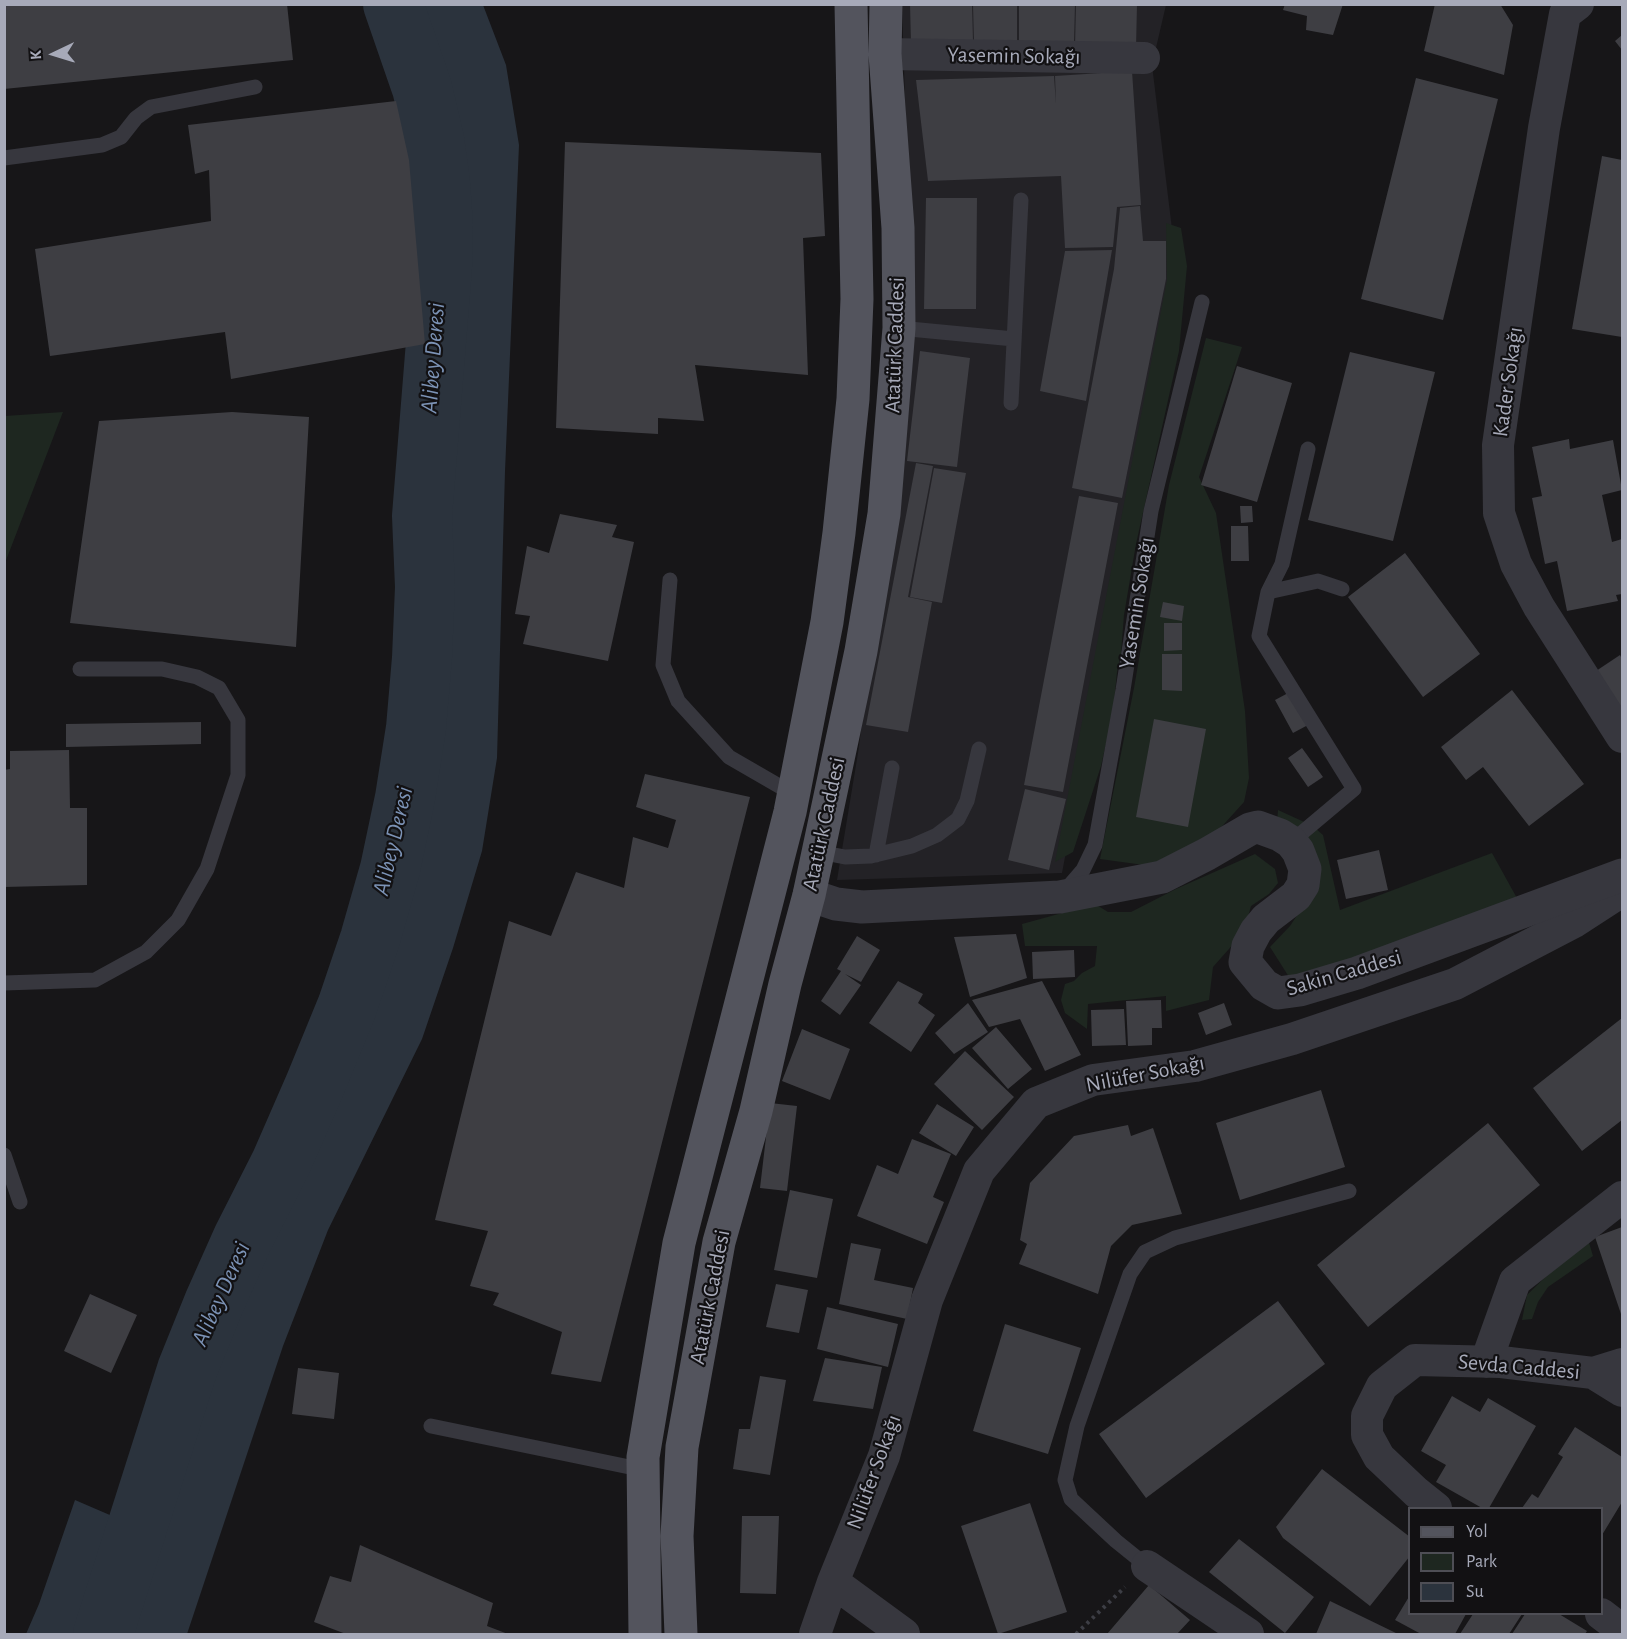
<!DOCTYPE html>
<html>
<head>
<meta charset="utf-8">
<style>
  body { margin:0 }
  #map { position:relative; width:1627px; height:1639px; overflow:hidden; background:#171618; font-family:"Alegreya Sans",sans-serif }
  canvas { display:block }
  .frame { position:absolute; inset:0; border:6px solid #a7aab9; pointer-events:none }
  .legend { position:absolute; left:1408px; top:1507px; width:195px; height:108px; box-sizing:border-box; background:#121113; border:2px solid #4e4e55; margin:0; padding:8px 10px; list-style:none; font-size:18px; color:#a7aab9 }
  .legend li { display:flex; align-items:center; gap:12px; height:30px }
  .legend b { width:30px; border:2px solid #4e4e55 }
  .north { position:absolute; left:24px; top:24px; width:60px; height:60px; -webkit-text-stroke:4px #121113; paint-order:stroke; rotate:266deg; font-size:16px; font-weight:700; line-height:24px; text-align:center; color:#a7aab9 }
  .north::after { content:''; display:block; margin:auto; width:21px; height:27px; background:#a7aab9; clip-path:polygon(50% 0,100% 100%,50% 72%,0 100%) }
</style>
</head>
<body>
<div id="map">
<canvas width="1627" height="1639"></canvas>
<div class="frame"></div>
<ul class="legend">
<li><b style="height:8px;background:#53545d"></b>Yol</li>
<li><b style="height:16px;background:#1e2720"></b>Park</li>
<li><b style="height:16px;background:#2b333d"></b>Su</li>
</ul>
<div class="north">K</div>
</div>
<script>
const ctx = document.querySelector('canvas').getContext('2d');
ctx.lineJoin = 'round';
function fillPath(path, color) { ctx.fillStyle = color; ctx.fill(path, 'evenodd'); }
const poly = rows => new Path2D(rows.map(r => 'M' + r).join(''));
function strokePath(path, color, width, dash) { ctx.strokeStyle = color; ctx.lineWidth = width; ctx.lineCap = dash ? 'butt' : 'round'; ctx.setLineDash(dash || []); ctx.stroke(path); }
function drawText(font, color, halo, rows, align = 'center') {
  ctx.font = font + ' "Alegreya Sans",sans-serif'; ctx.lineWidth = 4.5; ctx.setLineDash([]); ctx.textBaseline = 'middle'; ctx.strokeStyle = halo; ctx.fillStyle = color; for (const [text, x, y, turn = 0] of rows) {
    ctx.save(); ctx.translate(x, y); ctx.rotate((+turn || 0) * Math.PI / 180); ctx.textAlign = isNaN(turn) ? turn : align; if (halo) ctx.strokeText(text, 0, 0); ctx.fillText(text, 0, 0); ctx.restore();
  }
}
fillPath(poly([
  [902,5,1166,5,1152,65,1172,229,1173,283,1062,873,837,880,858,753,903,414,910,261]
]), '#232226');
fillPath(poly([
  [1166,223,1181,228,1187,266,1179,351,1136,544,1124,615,1121,653,1117,672,1113,713,1101,766,1073,852,1055,862,1167,280],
  [1206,338,1242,347,1199,477,1216,513,1245,711,1249,778,1244,802,1216,833,1151,866,1100,859,1134,688,1169,485],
  [63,412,5,563,5,416],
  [1278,810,1313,826,1323,835,1340,910,1492,853,1518,900,1511,920,1289,977,1270,947,1290,926,1317,885,1277,823],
  [1255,854,1275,869,1278,883,1269,894,1251,906,1244,932,1213,967,1209,1000,1166,1011,1166,996,1088,1004,1087,1029,1065,1013,1061,1000,1065,984,1074,981,1082,973,1095,966,1097,946,1025,946,1022,924,1095,904,1108,912,1131,912,1176,889],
  [1587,1236,1593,1256,1548,1287,1538,1302,1532,1319,1522,1320,1527,1295]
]), '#1e2720');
fillPath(poly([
  [417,5,483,5,506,65,519,145,505,471,497,758,482,851,453,948,422,1039,328,1230,283,1346,187,1634,26,1634,39,1604,75,1500,140,1528,252,1226,334,1051,391,919,420,799,451,335,462,228,453,136]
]), '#2b333d');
strokePath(poly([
  [103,1634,187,1370,214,1303,243,1238,281,1163,315,1085,347,1007,370,939,390,869,405,798,416,728,422,658,425,587,422,516,442,268,443,225,440,182,434,139,422,88,393,4]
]), '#2b333d', 60);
fillPath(poly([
  [4,4,287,4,293,60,4,89],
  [910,4,972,4,973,41,911,43],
  [1019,4,1075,4,1074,43,1019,42],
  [1076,4,1137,4,1136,48,1075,47],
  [1285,4,1343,4,1333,35,1306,30,1307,16,1283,10],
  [1435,4,1500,4,1513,25,1504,75,1424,51],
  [973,5,1017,5,1017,42,974,42],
  [1622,35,1622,50,1615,41],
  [1132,71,1141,205,1117,207,1113,247,1065,248,1061,176,928,181,916,80,1054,76,1056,104,1055,76],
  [1416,78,1498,99,1443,320,1361,299],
  [396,101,409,160,425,344,231,379,225,332,50,356,35,249,211,221,209,170,195,174,188,125],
  [565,142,821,153,825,236,803,238,808,375,695,365,704,421,658,418,658,434,556,428],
  [1602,156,1622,160,1622,337,1572,329],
  [926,198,977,198,976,309,924,309],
  [1140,206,1143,241,1166,241,1166,279,1122,498,1072,488,1114,269,1120,208],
  [1112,250,1086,401,1040,391,1065,251],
  [920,351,970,358,957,467,907,461],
  [1350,352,1435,372,1393,541,1308,520],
  [1237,366,1292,383,1257,502,1201,485],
  [232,412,309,417,296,647,70,623,99,421],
  [1569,439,1570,449,1613,440,1622,490,1602,495,1612,542,1622,539,1622,594,1616,595,1618,601,1567,611,1557,561,1545,564,1532,498,1542,496,1532,447],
  [916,463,933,466,908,597,932,602,908,732,866,725],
  [934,468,966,473,942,603,910,597],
  [1079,496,1118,503,1063,792,1024,785],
  [1240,506,1252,506,1253,522,1241,523],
  [560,514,617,525,612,537,634,542,608,661,523,644,530,616,515,614,527,546,549,553],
  [1231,526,1248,526,1249,561,1231,561],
  [1405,553,1480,654,1423,697,1348,597],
  [1163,602,1184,606,1182,621,1160,617],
  [1164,623,1182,623,1182,650,1164,651],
  [1162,654,1182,654,1182,691,1162,690],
  [1620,655,1622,659,1622,707,1617,711,1593,673],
  [1512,690,1584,784,1529,826,1483,767,1466,780,1441,747],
  [1290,692,1308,725,1293,733,1275,700],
  [1154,719,1206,729,1188,827,1136,817],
  [201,722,201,744,66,747,66,724],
  [1302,748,1323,777,1308,787,1288,758],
  [69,750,70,808,87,808,87,885,4,887,4,770,10,769,10,751],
  [645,774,750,797,601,1382,551,1374,562,1332,493,1305,499,1293,470,1286,488,1231,435,1220,509,921,551,936,576,872,624,888,633,837,668,848,676,820,636,807],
  [1025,789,1066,799,1049,870,1008,860],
  [1379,850,1388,890,1346,899,1337,860],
  [1016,934,1027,978,970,997,954,937],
  [857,936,880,950,861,982,845,974,861,985,840,1015,821,1001,841,971,837,969],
  [1074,950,1075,977,1033,979,1032,952],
  [898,981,923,994,918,1003,935,1015,911,1052,869,1023],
  [1042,981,1081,1055,1045,1071,1020,1019,989,1027,972,1000],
  [1161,1000,1162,1028,1152,1028,1152,1045,1128,1046,1126,1001],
  [968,1003,988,1032,954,1054,935,1033],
  [1224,1003,1232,1025,1206,1035,1198,1013],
  [1124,1009,1126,1045,1092,1046,1091,1010],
  [1622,1018,1622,1120,1582,1151,1533,1088],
  [996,1027,1032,1069,1008,1089,972,1048],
  [802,1029,850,1049,830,1100,782,1081],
  [965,1051,1014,1097,982,1130,934,1084],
  [1321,1090,1345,1167,1240,1200,1216,1123],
  [770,1103,797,1106,787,1191,760,1188],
  [937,1104,974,1127,956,1156,919,1133],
  [1488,1123,1540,1185,1368,1327,1317,1265],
  [1128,1125,1131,1136,1153,1128,1182,1214,1132,1225,1111,1246,1098,1294,1019,1264,1027,1244,1020,1240,1030,1183,1074,1136],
  [912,1139,951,1154,933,1197,944,1202,927,1244,857,1216,877,1165,898,1174],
  [790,1190,833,1199,817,1278,774,1270],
  [1622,1227,1622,1317,1595,1237],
  [851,1243,881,1249,874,1280,913,1288,907,1319,839,1304],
  [776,1284,808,1290,799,1333,766,1327],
  [90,1294,137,1315,111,1373,64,1351],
  [1278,1301,1325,1364,1146,1498,1099,1434],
  [827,1307,898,1324,888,1367,817,1349],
  [1005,1324,1081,1348,1048,1454,973,1431],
  [825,1358,882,1367,873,1409,813,1401],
  [298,1368,339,1373,334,1419,292,1414],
  [760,1376,786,1380,770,1475,733,1469,739,1429,750,1429],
  [1452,1396,1480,1412,1488,1398,1536,1426,1489,1508,1482,1508,1436,1482,1446,1465,1421,1451],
  [1575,1427,1622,1457,1622,1502,1602,1535,1602,1508,1522,1508,1532,1494,1538,1498,1563,1457,1558,1454],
  [1322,1469,1410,1537,1410,1556,1370,1606,1283,1538,1276,1527],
  [1030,1503,1067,1612,998,1634,961,1526],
  [742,1516,779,1516,776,1594,740,1593],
  [1239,1539,1314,1597,1285,1633,1209,1572],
  [360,1545,493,1603,487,1626,508,1634,346,1634,314,1622,330,1576,351,1582],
  [1149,1585,1190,1620,1177,1634,1107,1634],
  [1410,1595,1410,1614,1466,1614,1455,1634,1421,1634,1395,1620],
  [1330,1601,1398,1634,1316,1634],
  [1473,1614,1522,1614,1509,1634,1460,1634],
  [1525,1614,1559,1614,1587,1631,1585,1634,1512,1634]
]), '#3e3e43');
strokePath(poly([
  [1076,1634,1125,1587]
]), '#3d3e45', 4, [3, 4.5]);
strokePath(poly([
  [4,158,102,145,121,137,136,118,151,107,255,87],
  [899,328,1014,339],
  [1011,403,1021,200],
  [670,580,663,665,678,701,729,757,793,794],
  [1268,592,1318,581,1342,589],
  [1291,842,1354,789,1259,636,1268,592,1282,564,1308,449],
  [819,852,845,857,871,856,912,846,937,835,958,819,967,801,979,749],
  [876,855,892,768],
  [1064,892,1083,870,1095,845,1123,690,1151,511,1202,302],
  [4,983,95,980,146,952,178,920,207,869,238,775,238,720,219,688,197,677,162,669,80,669],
  [4,1155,20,1202],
  [431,1426,644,1470],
  [1147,1566,1116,1541,1071,1499,1065,1480,1077,1426,1130,1274,1145,1252,1175,1238,1349,1191]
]), '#37373e', 15);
strokePath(poly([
  [1578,4,1565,14,1544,128,1498,445,1499,513,1516,564,1539,607,1622,737],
  [885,54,1144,58],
  [1486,1362,1515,1281,1622,1197],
  [1593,1373,1622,1391],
  [1436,1508,1416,1492,1379,1457,1367,1435,1367,1416,1382,1386,1415,1360,1501,1362,1593,1373,1622,1364],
  [1147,1566,1248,1634],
  [833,1582,904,1634],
  [1601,1614,1622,1630],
  [815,1634,833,1582,884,1456,927,1300,979,1171,1036,1103,1093,1080,1195,1066,1292,1039,1455,984,1574,922,1622,891]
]), '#37373e', 32);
strokePath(poly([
  [809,895,836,904,862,907,1060,897,1162,877,1207,854,1250,829,1258,827,1280,835,1291,842,1298,851,1305,869,1303,885,1296,896,1266,919,1256,931,1248,946,1245,962,1264,985,1278,993,1300,990,1357,973,1622,875]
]), '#37373e', 33);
strokePath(poly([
  [645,1634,643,1457,679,1243,790,812,827,622,839,533,853,399,857,299,851,4],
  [681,1634,677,1536,682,1447,719,1242,756,1111,785,984,809,895,861,651,884,514,899,328,898,228,885,54,886,4]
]), '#53545d', 33);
drawText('22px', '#a7aab9', '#121113', [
  ["Yasemin Sokağı",1014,56,1],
  ["Atatürk Caddesi",895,345,-88],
  ["Kader Sokağı",1508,382,-82],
  ["Yasemin Sokağı",1137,603,-81],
  ["Atatürk Caddesi",824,824,-78],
  ["Sakin Caddesi",1344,973,-16],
  ["Nilüfer Sokağı",1145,1074,-11],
  ["Atatürk Caddesi",710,1297,-79],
  ["Sevda Caddesi",1519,1367,5],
  ["Nilüfer Sokağı",874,1472,-70]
]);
drawText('italic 24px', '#7c93b6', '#121113', [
  ["Alibey Deresi",433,358,-86],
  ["Alibey Deresi",393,841,-77],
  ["Alibey Deresi",221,1294,-66]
]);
</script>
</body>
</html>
